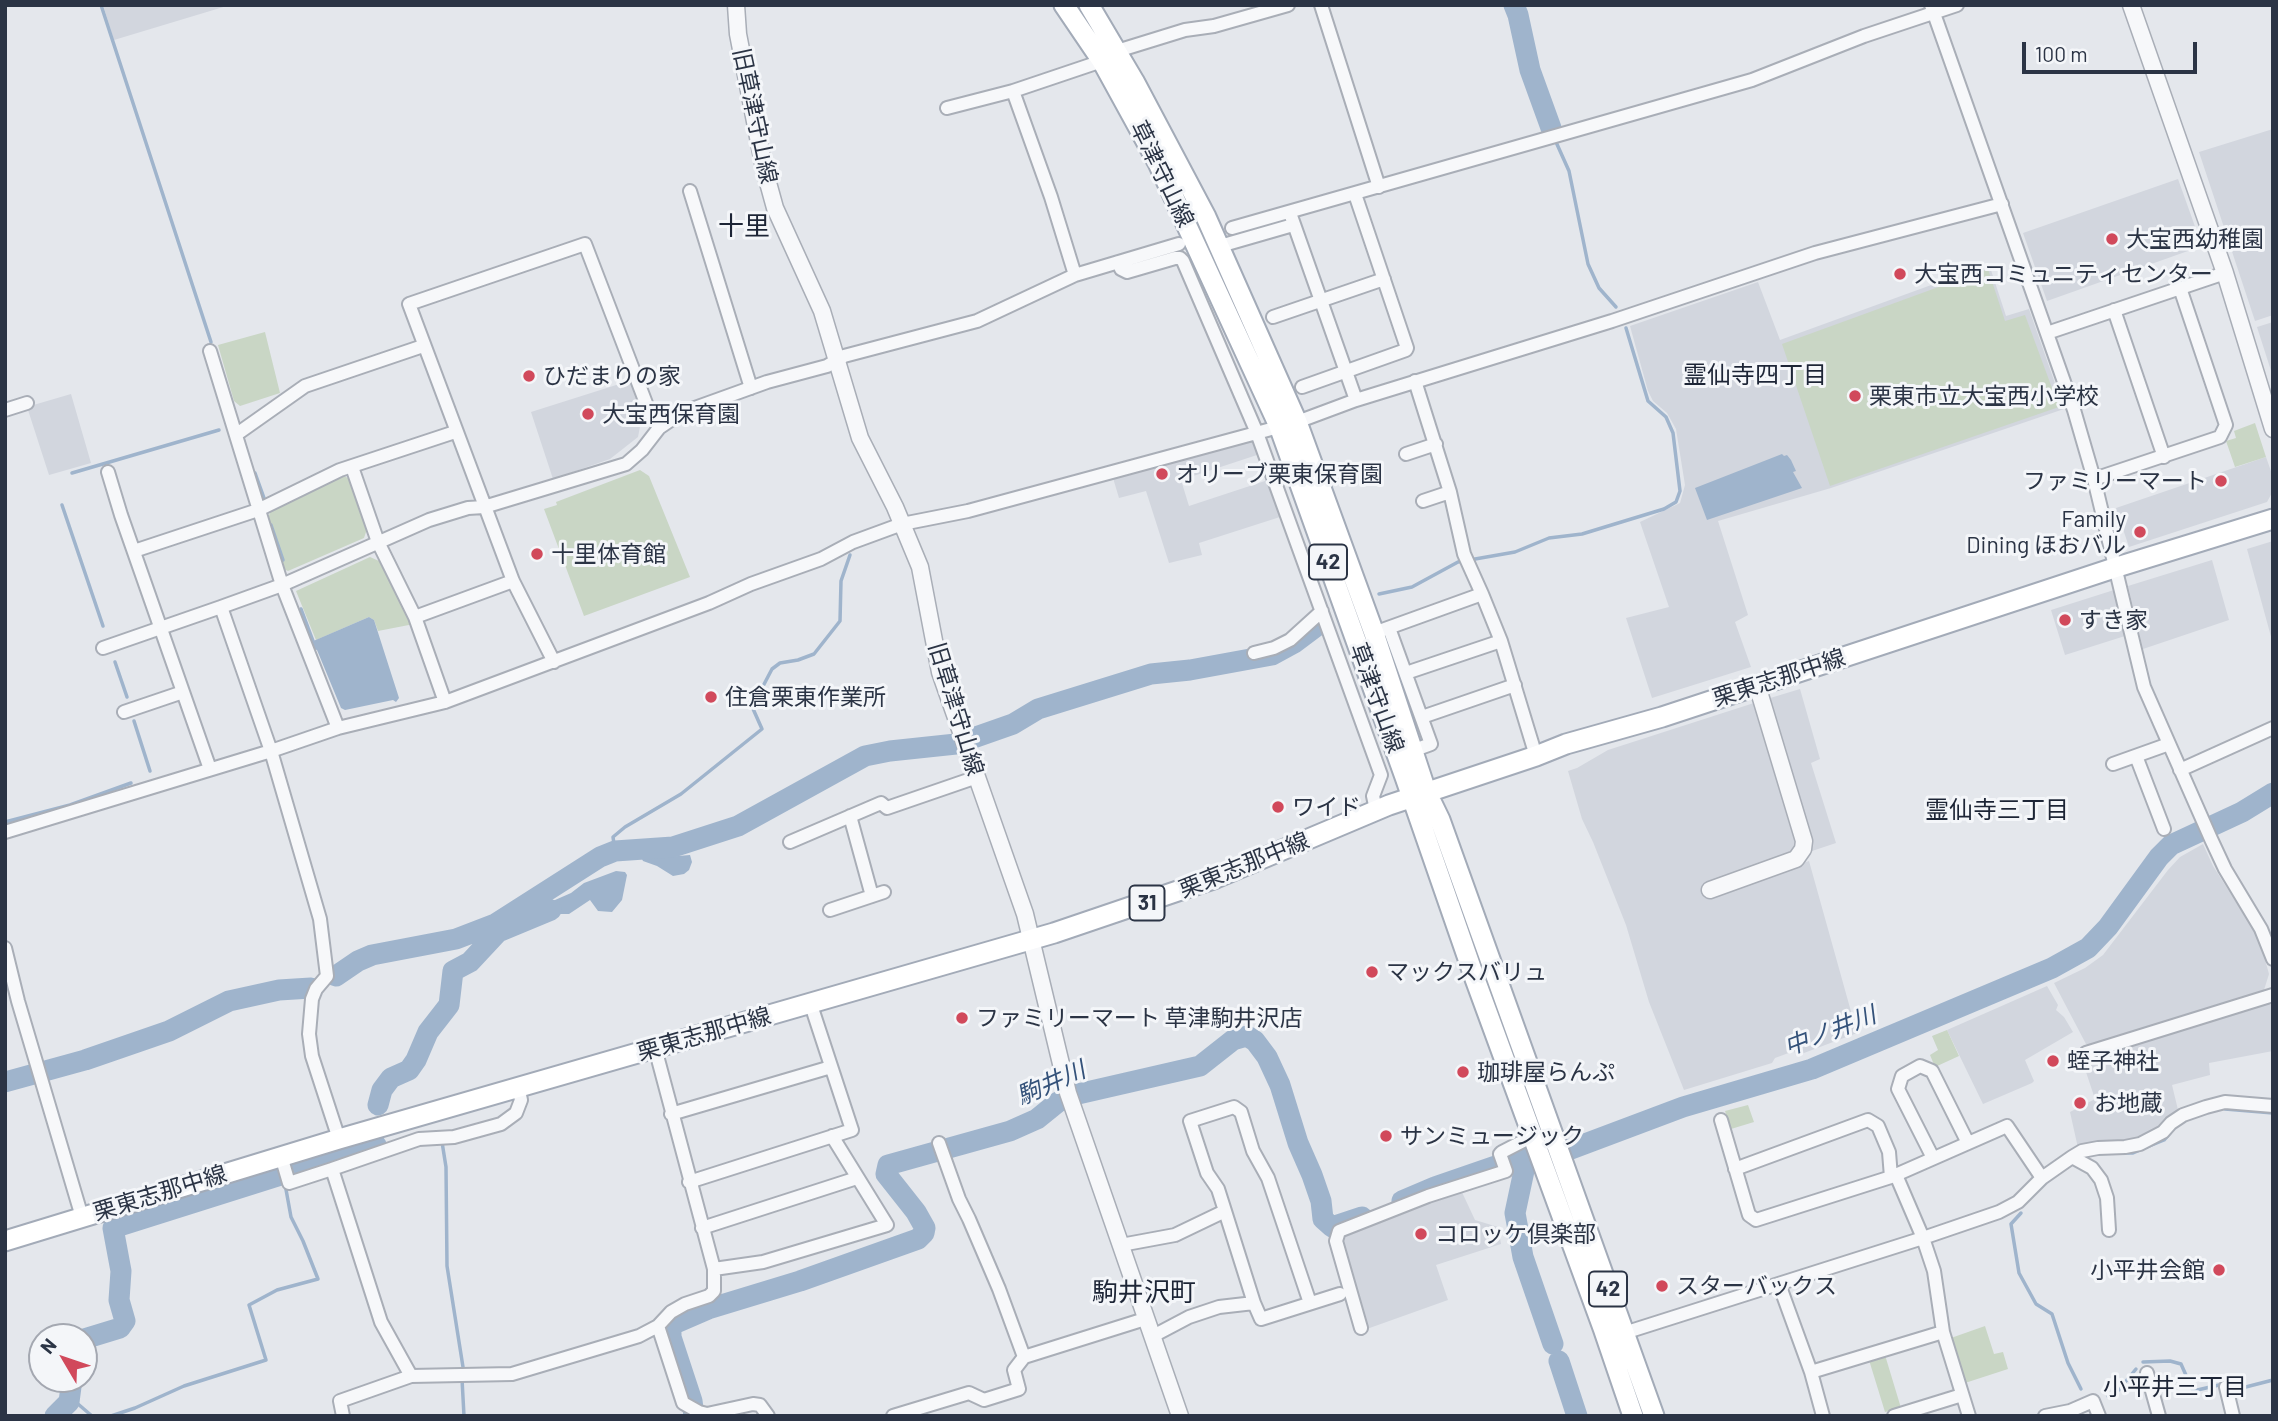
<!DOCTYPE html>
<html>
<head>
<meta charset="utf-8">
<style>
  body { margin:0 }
  #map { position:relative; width:2278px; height:1421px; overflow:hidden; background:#e4e7ec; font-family:Barlow,sans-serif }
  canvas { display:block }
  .frame { position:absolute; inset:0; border:7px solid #2b3445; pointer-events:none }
  .north { position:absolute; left:28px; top:1323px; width:70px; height:70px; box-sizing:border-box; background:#f4f6f9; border:2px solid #a4a8b1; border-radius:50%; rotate:309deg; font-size:19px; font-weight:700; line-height:28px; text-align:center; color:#2b3445 }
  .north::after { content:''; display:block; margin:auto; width:24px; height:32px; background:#d1495b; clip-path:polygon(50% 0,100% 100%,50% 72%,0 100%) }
  .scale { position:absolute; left:2022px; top:42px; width:175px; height:32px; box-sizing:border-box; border:4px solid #2b3445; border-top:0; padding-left:9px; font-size:21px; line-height:24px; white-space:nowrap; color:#2b3445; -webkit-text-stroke:5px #f4f6f9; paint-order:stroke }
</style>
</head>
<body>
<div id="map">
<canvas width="2278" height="1421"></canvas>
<div class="frame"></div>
<div class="north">N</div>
<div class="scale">100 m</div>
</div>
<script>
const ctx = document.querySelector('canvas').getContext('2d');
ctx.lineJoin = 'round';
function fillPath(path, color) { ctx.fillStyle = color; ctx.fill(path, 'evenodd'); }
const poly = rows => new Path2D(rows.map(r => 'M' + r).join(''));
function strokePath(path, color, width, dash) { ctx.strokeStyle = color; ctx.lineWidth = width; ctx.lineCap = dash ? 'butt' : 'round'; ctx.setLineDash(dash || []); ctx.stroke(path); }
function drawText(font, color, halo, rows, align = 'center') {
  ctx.font = font + ' Barlow,"Noto Sans JP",sans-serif'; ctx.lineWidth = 6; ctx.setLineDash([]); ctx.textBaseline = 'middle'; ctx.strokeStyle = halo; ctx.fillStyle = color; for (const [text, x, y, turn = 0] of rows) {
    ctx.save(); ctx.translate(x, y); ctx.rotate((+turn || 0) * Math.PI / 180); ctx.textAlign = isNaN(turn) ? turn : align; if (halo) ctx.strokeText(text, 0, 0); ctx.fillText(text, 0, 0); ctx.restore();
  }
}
fillPath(poly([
  [103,5,230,5,114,40],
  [2273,129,2273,315,2255,321,2199,152],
  [2178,179,2202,246,2047,301,2023,233],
  [1989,264,2006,316,2029,309,2064,409,1831,488,1718,521,1748,615,1735,622,1751,667,1652,698,1626,618,1669,607,1640,522,1680,503,1685,485,1676,429,1667,413,1653,401,1648,391,1630,326,1758,282,1780,340],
  [2273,322,2273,377,2257,327],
  [632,380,643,411,638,437,610,459,553,479,531,412],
  [71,394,91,463,49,475,28,410,30,406],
  [1255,440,1260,454,1181,480,1189,506,1268,480,1280,517,1199,543,1202,555,1169,563,1146,491,1119,498,1113,478],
  [2266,457,2273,477,2273,491,2267,502,2129,547,2116,508],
  [2273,541,2273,644,2247,549],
  [2212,560,2229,620,2143,649,2128,586],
  [2114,590,2125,636,2065,655,2051,610],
  [1800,689,1820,759,1811,763,1836,843,1812,851,1767,699],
  [1757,702,1798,839,1794,851,1750,870,1715,892,1809,861,1857,1033,1796,1056,1794,1051,1775,1058,1772,1063,1684,1090,1649,1002,1626,925,1593,842,1582,819,1568,771,1577,768,1608,750],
  [2203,844,2213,866,2259,938,2269,974,2264,990,2092,1046,2086,1044,2054,983,2085,968,2103,955,2168,870,2180,857],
  [2047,986,2058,1005,2056,1010,2064,1017,2073,1032,2025,1060,2034,1081,2032,1083,1983,1104,1947,1030],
  [2266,1000,2273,1007,2273,1051,2209,1063,2210,1075,2172,1085,2178,1110,2158,1129,2143,1137,2126,1142,2107,1140,2078,1148,2070,1112,2095,1099,2083,1063,2092,1060,2095,1055],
  [1460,1188,1475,1220,1498,1227,1501,1244,1436,1265,1448,1300,1364,1330,1342,1251,1343,1233]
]), '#d2d6de');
fillPath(poly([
  [1988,269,2005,321,2025,315,2059,407,1830,486,1782,344],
  [265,332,280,393,240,406,234,401,218,345],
  [2255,423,2266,457,2235,467,2226,441,2236,438,2234,431],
  [640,470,649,476,690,577,584,616,544,509,557,505,556,502],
  [342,475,350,479,367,529,364,538,288,571,281,568,267,521,271,510],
  [370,557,379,561,414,624,378,631,374,620,369,617,316,640,296,591],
  [1947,1030,1959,1056,1935,1067,1930,1055,1938,1050,1932,1036],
  [1748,1105,1754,1122,1731,1129,1725,1111],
  [1985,1326,1994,1354,2003,1352,2008,1369,1965,1383,1951,1338],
  [1885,1355,1901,1408,1885,1412,1869,1360]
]), '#c9d6c5');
fillPath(poly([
  [1782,454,1784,456,1787,455,1791,460,1796,471,1793,472,1802,488,1707,520,1695,488],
  [369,617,374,620,399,698,396,702,393,700,345,710,341,708,317,650,313,649,311,642],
  [690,855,692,862,689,870,684,874,673,876,657,866,643,861,642,859],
  [616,871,625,872,627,875,622,900,612,912,598,911,590,900,569,914,552,914,551,903,555,900,571,893,584,883]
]), '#9fb4cc');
strokePath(poly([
  [101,5,211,342],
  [1556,142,1569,171,1588,264,1599,288,1616,307],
  [72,473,219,430],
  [255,473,264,498],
  [62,505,103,626],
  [271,525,283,560],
  [1379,594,1412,587,1458,562,1515,552,1549,538,1582,534,1664,509,1676,502,1680,491,1673,433,1666,417,1648,401,1626,328],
  [301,609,313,641],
  [115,662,127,697],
  [134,721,150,771],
  [5,822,70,805,131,783],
  [615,851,613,837,625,827,681,794,762,729,750,702,761,690,772,669,780,663,798,660,814,654,840,621,841,581,850,555],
  [2225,1109,2273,1113],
  [442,1142,446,1167,447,1266,463,1367],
  [2147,1147,2164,1140,2170,1133],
  [2117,1153,2133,1153,2140,1150],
  [2021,1213,2011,1224,2019,1273,2036,1304,2052,1314,2068,1363,2081,1389],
  [2143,1362,2170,1361,2181,1364,2193,1391,2232,1382,2234,1390,2273,1380],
  [462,1379,464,1416],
  [2108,1396,2117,1392,2136,1369],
  [69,1402,78,1404,92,1416],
  [111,1416,135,1408,184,1386,266,1360,249,1305,277,1290,318,1279,303,1241,291,1217,285,1184]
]), '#9fb4cc', 3.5);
strokePath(poly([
  [1514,5,1518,15,1530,70,1551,128],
  [336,976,358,961,372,955,456,939,495,924,600,857,615,851,673,847,738,826,865,756,890,751,956,744,1013,724,1038,709,1151,674,1190,670,1272,655,1294,643,1322,622],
  [5,1082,85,1060,169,1031,229,1001,279,990,311,988],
  [378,1105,382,1090,391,1078,409,1070,416,1060,428,1032,449,1005,453,971,470,962,498,932,551,910],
  [1542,1160,1683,1107,1812,1069,2052,968,2088,948,2108,927,2159,857,2171,845,2242,812,2273,793],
  [1525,1166,1515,1213,1523,1257,1553,1344],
  [296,1171,376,1148,376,1145],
  [1402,1201,1435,1187,1522,1157,1525,1166],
  [84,1339,120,1328,125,1321,119,1300,121,1271,113,1228,284,1174],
  [1559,1361,1577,1416],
  [55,1416,69,1402,72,1379],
  [694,1416,692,1401,671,1337,671,1325,708,1309,800,1281,918,1239,924,1233,925,1228,916,1212,886,1174,888,1165,1010,1131,1037,1119,1058,1102,1078,1094,1200,1066,1233,1040,1247,1036,1255,1041,1267,1057,1280,1085,1298,1143,1312,1175,1321,1201,1323,1219,1332,1227,1362,1217]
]), '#9fb4cc', 21);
const minor = poly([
  [1321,5,1379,187],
  [1931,5,2074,410,2094,479,2144,687,2211,839,2225,869,2261,929,2273,959],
  [1117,51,1185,30,1214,26,1288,5],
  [1013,91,1051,197,1075,275],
  [947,108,1013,91,1102,61],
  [690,191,751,388],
  [1290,213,1356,400],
  [1232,228,1752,80,1864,36,1957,5],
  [1220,246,1293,225],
  [1118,262,1121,269,1127,272,1175,258,1180,258,1183,261,1257,433,1381,775,1373,796,1376,810],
  [2114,310,2164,457],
  [1273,317,1384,279],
  [2047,333,2225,273],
  [210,351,282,585,338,728],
  [1415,381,1450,492,1464,554,1482,594],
  [1302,387,1406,350,1407,348,1355,194],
  [5,410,27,403],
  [237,434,305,386,423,346],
  [1406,454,1436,444],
  [352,467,378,542,415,617,445,702],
  [108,472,121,515,210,769],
  [2094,479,2220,437,2226,425,2180,288],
  [1423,501,1450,492],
  [134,551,258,510,340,470,455,432],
  [415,617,513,581],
  [1389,628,1431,744,1412,751],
  [1374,633,1482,594,1501,641,1536,756],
  [103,648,221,607],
  [1254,653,1274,648,1290,640,1322,611],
  [554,662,513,581,409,304,585,244,649,411,659,428],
  [1406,673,1501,641],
  [124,712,183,692],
  [1422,717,1515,685],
  [2136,756,2164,829],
  [2113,764,2169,744],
  [2180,770,2273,728],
  [850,816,872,896],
  [5,832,271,751,338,728,445,702,709,603,751,584,821,559,853,542,902,524,968,511,1297,422,1356,400,1612,321,1815,253,2002,204],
  [790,842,881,803,887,808,977,777],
  [830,910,884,892],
  [5,948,18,1001,82,1217],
  [2086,1053,2273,995],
  [671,1114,831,1067],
  [1721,1120,1749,1215,1756,1220,1891,1177,2007,1126,2042,1178],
  [339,1139,312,1056,309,1034,312,999,316,989,327,976,320,919,271,751,221,607,282,585,429,520,468,508,484,507,626,464,642,450,659,428,681,413,767,382,827,366,844,356,977,321,1075,275,1179,244],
  [939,1143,959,1199,969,1219,999,1289,1024,1357],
  [281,1156,289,1183,332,1169,381,1322,411,1376],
  [2072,1157,2082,1151,2098,1148,2125,1147,2140,1144,2163,1132,2171,1123,2183,1115,2206,1107,2225,1102,2273,1106],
  [1933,1158,1898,1089,1902,1076,1920,1066,1932,1071,1968,1143],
  [332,1169,419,1139,454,1137,501,1124,516,1113,521,1100,518,1086],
  [1735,1169,1868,1120,1878,1126,1889,1152,1891,1177],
  [1896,1175,1923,1238,1934,1271,1943,1332,1969,1416],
  [689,1182,852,1130,810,1002],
  [1225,1211,1254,1303],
  [702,1228,857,1178],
  [1121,1245,1175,1235,1225,1211,1218,1189,1207,1173,1190,1121,1234,1107,1241,1112,1253,1151,1268,1178,1310,1303],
  [714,1269,763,1262,887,1225,832,1136],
  [1779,1284,1811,1372,1823,1416],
  [658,1326,683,1403,699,1412,707,1414,753,1404,760,1405,768,1416],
  [1361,1328,1336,1241,1339,1231,1428,1196,1506,1171,1500,1154,1502,1152,1533,1136],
  [1624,1333,1923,1238,1999,1212,2018,1202,2042,1178,2072,1157,2092,1168,2101,1180,2107,1198,2109,1230],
  [1153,1336,1189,1317,1219,1307,1254,1303,1261,1319,1340,1294],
  [1811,1372,1943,1332],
  [2147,1373,2159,1416],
  [2226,1387,2233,1416],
  [343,1416,340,1401,411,1376,512,1374,639,1336,658,1326,671,1312,685,1304,709,1296,714,1291,714,1269,655,1048],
  [893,1416,969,1393,984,1400,1019,1389,1014,1370,1024,1357,1145,1319],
  [1894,1416,1962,1395],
  [2045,1416,2070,1411,2093,1401,2099,1416]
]);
const tertiary = poly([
  [736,5,738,34,764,168,775,208,822,311,860,438,895,507,920,567,940,672,1025,914,1068,1093,1180,1416],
  [2131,5,2225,273,2273,429],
  [1710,890,1796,859,1803,849,1804,841,1757,685]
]);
const primary = poly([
  [1064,5,1102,61,1158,163,1279,426,1405,777,1475,979,1603,1328,1633,1416],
  [1089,5,1134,81,1206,217,1297,422,1374,633,1426,791,1440,820,1654,1416],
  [5,1241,339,1139,1054,933,1216,878,1389,805,1536,756,1566,744,1662,717,2114,568,2273,519]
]);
strokePath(minor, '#a9aeb7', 16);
strokePath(tertiary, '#a9aeb7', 19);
strokePath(primary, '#a3abb8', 23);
strokePath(minor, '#f7f8fa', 12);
strokePath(tertiary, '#f7f8fa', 16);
strokePath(primary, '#fff', 19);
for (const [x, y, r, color] of [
  [2112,239,7,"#d1495b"],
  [1900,274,7,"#d1495b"],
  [529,376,7,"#d1495b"],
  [1855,396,7,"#d1495b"],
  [588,414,7,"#d1495b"],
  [1162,474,7,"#d1495b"],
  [2221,481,7,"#d1495b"],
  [2140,532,7,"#d1495b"],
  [537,554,7,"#d1495b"],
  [2065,620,7,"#d1495b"],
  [711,697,7,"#d1495b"],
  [1278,807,7,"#d1495b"],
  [1372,972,7,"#d1495b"],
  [962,1018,7,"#d1495b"],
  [2053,1061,7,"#d1495b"],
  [1463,1072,7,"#d1495b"],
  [2080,1103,7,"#d1495b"],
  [1386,1136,7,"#d1495b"],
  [1421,1234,7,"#d1495b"],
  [2219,1270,7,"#d1495b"],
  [1662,1286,7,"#d1495b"]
]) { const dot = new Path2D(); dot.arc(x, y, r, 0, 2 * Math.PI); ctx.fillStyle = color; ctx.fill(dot); strokePath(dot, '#f4f6f9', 2.5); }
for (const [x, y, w] of [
  [1328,562,38],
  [1147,903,35],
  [1608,1289,38]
]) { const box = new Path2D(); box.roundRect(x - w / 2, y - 17.5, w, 35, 5); ctx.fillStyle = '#f4f6f9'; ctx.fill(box); strokePath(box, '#2b3445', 2); }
drawText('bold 21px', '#2b3445', null, [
  ["42",1328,562],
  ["31",1147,903],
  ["42",1608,1289]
]);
drawText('23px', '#2b3445', '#f4f6f9', [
  ["旧草津守山線",755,116,78],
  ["草津守山線",1162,174,64],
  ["栗東志那中線",1779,678,-18],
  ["草津守山線",1377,698,70],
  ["旧草津守山線",956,709,73],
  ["栗東志那中線",1244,865,-22],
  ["栗東志那中線",704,1034,-16],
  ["栗東志那中線",160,1193,-17]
]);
drawText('23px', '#2b3445', '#f4f6f9', [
  ["大宝西幼稚園",2126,239],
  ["大宝西コミュニティセンター",1914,274],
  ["ひだまりの家",543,376],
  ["栗東市立大宝西小学校",1869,396],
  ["大宝西保育園",602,414],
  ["オリーブ栗東保育園",1176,474],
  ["ファミリーマート",2207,481,"right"],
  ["Family",2126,519,"right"],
  ["Dining ほおバル",2126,545,"right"],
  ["十里体育館",551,554],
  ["すき家",2079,620],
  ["住倉栗東作業所",725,697],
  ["ワイド",1292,807],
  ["マックスバリュ",1386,972],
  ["ファミリーマート 草津駒井沢店",976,1018],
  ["蛭子神社",2067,1061],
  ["珈琲屋らんぷ",1477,1072],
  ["お地蔵",2094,1103],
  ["サンミュージック",1400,1136],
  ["コロッケ倶楽部",1435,1234],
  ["小平井会館",2205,1270,"right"],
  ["スターバックス",1676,1286]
], 'left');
drawText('24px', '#1d2536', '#f4f6f9', [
  ["霊仙寺四丁目",1755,375],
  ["霊仙寺三丁目",1997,810],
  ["小平井三丁目",2175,1387]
]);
drawText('italic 24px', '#34527a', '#f4f6f9', [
  ["中ノ井川",1830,1031,-21],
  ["駒井川",1051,1083,-24]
]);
drawText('26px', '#1d2536', '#f4f6f9', [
  ["十里",744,226],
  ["駒井沢町",1144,1292]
]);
</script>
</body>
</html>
